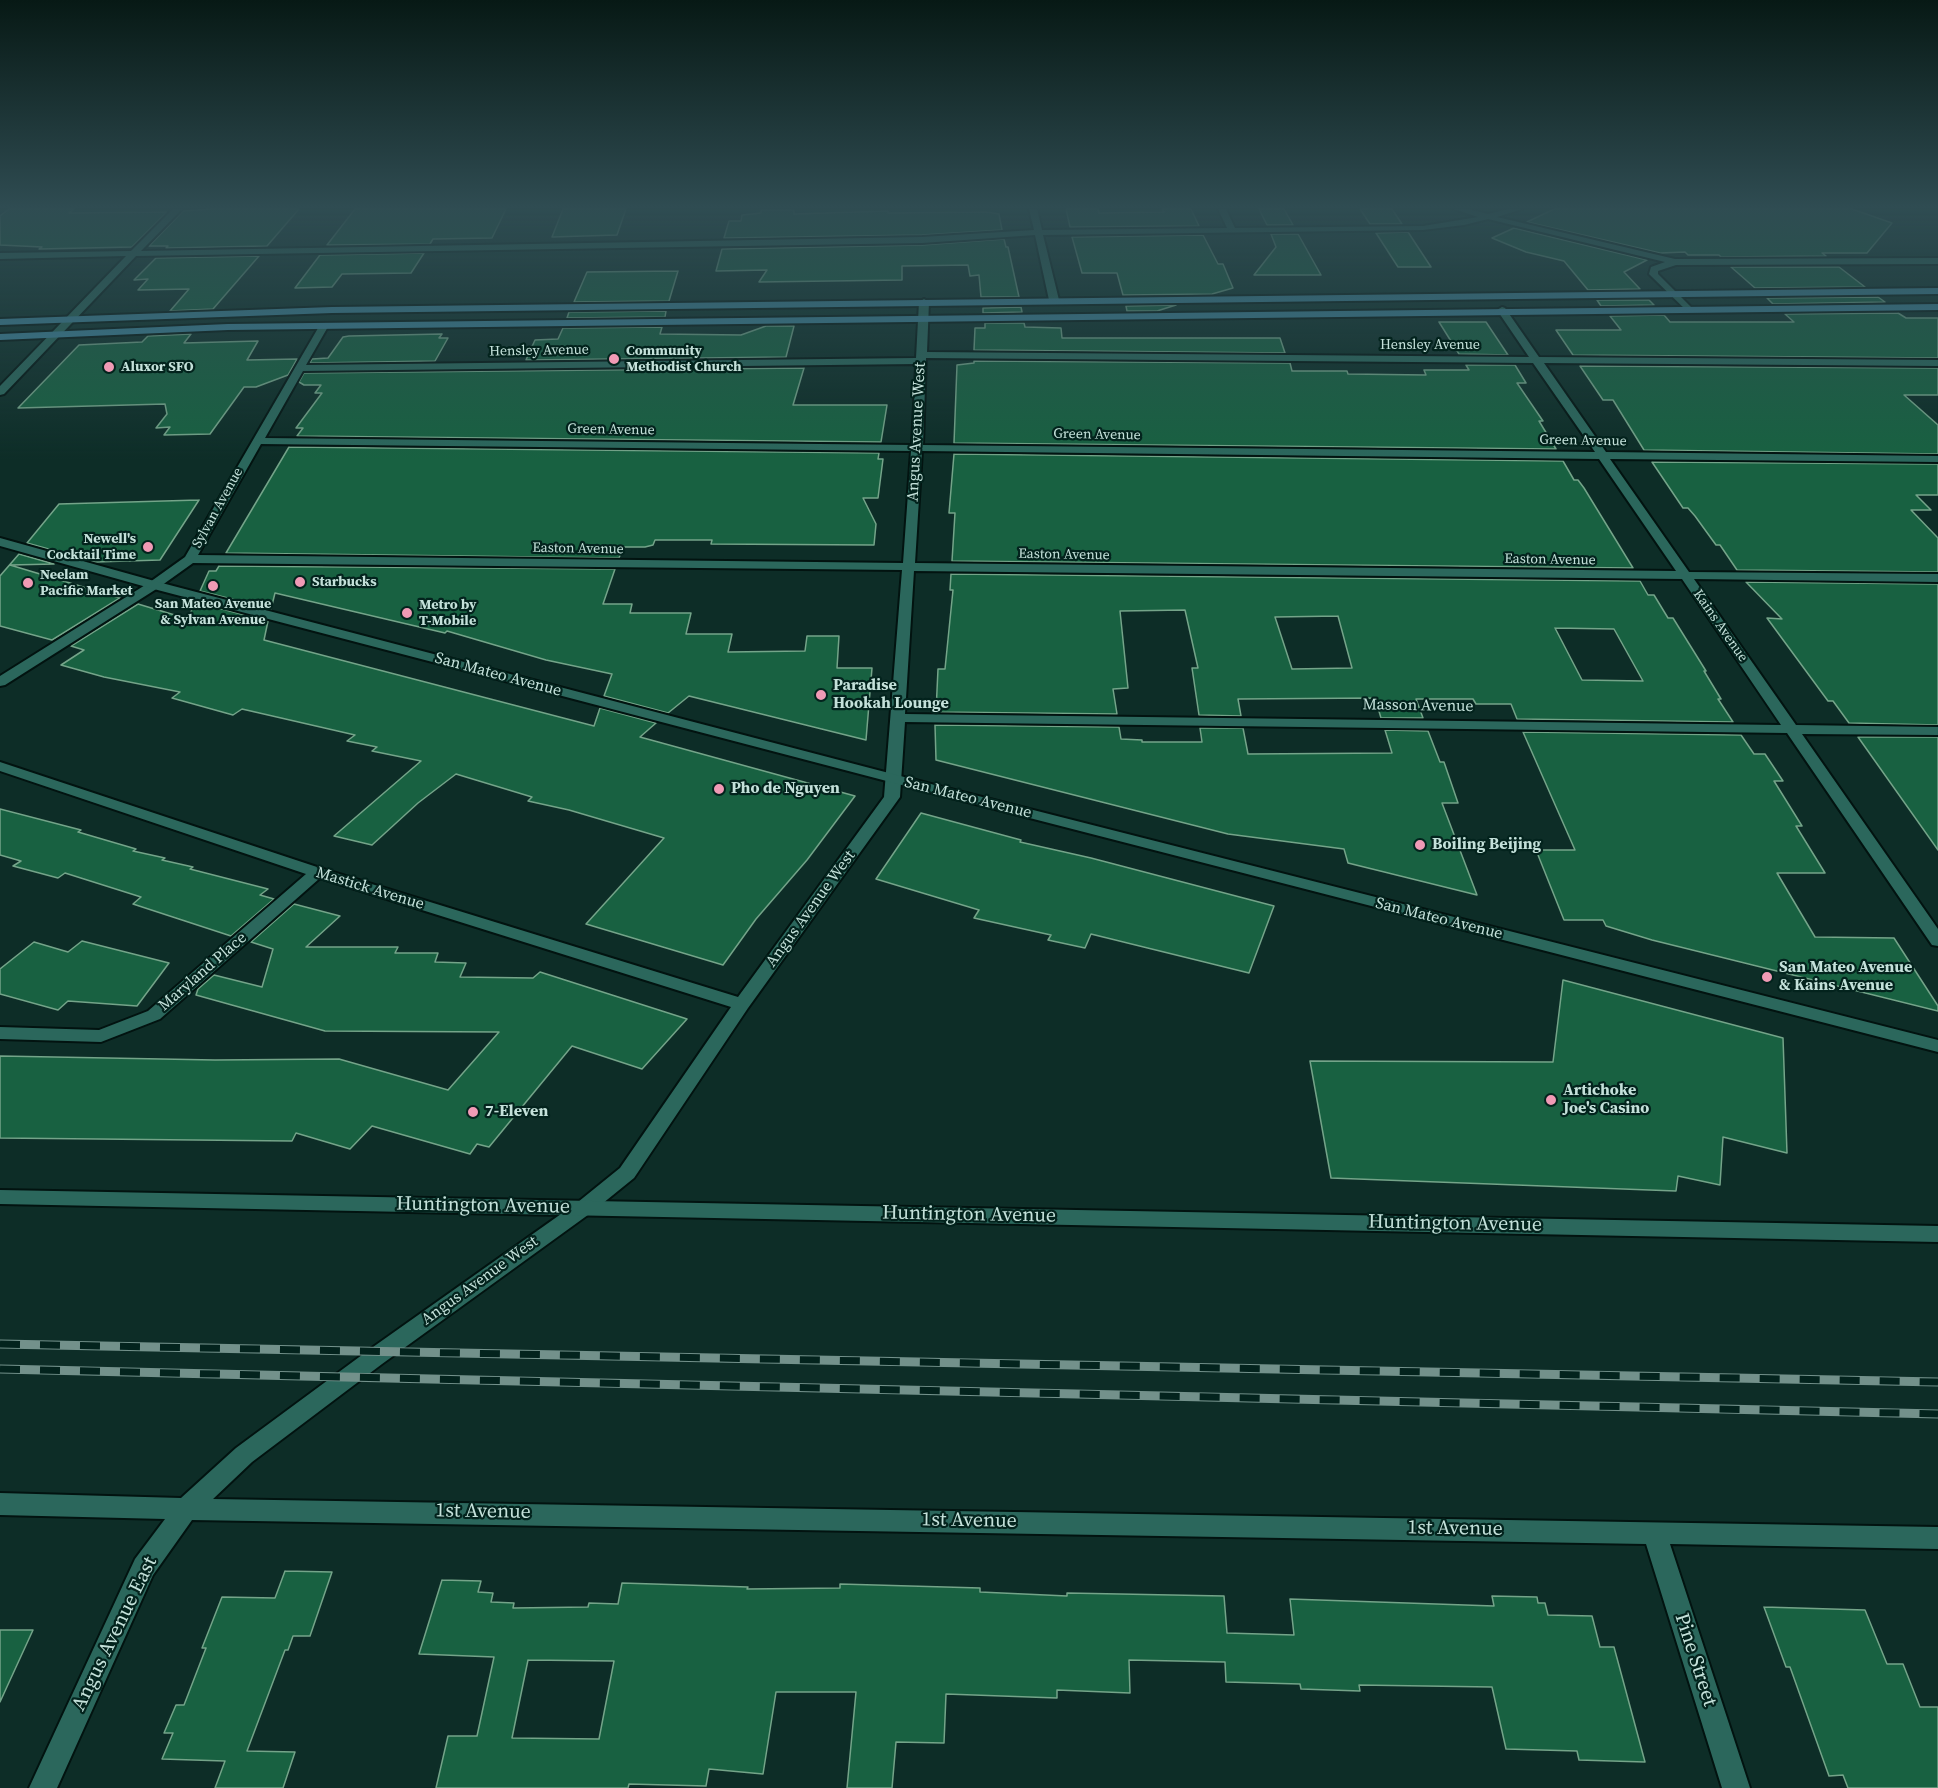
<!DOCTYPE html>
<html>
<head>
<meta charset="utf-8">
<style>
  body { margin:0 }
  canvas { display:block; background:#0d2d27 }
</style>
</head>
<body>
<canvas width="1938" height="1788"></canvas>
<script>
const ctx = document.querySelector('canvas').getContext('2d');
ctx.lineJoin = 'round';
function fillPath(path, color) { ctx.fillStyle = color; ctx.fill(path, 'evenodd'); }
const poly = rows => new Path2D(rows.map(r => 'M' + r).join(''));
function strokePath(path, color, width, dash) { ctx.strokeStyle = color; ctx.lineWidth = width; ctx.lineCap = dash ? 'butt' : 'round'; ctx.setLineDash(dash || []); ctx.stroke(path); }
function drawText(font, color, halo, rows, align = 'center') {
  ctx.font = font + ' "Source Serif 4",serif'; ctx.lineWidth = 4.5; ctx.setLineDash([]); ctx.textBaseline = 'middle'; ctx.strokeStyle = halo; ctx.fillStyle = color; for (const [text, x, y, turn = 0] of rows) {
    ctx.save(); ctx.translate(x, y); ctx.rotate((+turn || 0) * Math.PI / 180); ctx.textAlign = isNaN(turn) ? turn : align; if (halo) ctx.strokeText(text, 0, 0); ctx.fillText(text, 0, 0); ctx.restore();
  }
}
const building = poly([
  [9,209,74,209,69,213,167,212,132,247,39,249,42,247,0,245,0,216,9,209],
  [211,209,299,209,267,246,166,248,168,246,149,246,183,211,211,209],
  [355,209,506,209,492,238,433,239,430,244,327,245,355,209],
  [563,209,626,209,617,235,552,237,563,209],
  [1066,209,1098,209,1099,213,1164,212,1162,209,1191,209,1199,226,1070,227,1066,209],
  [1259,209,1284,209,1293,225,1267,225,1259,209],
  [1360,209,1392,209,1402,224,1370,224,1360,209],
  [1554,209,1852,209,1892,223,1867,253,1822,253,1826,256,1721,257,1719,255,1688,255,1685,252,1660,253,1527,222,1554,209],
  [761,210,794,210,794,214,888,211,888,213,987,212,999,214,1002,230,922,235,724,238,729,221,741,221,742,215,761,213,761,210],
  [1514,228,1647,260,1624,272,1640,289,1588,290,1564,261,1526,252,1492,238,1514,228],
  [1408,232,1431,267,1398,267,1376,233,1408,232],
  [1271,234,1298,234,1321,275,1254,275,1276,247,1271,234],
  [1203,235,1218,264,1223,264,1233,288,1212,294,1123,295,1117,273,1082,273,1072,237,1203,235],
  [1004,239,1006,247,1008,247,1019,297,981,297,979,275,970,276,968,265,902,266,902,280,759,282,767,270,716,271,722,249,922,245,1004,239],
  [424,253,411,273,342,274,332,287,295,288,320,255,424,253],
  [259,256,213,309,170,311,189,289,138,290,148,279,134,280,156,258,259,256],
  [1731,267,1839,267,1865,287,1755,288,1731,267],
  [678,271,669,301,574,302,587,272,678,271],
  [1878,297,1885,302,1773,304,1767,298,1878,297],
  [1597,300,1649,300,1654,305,1601,306,1597,300],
  [1176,305,1157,311,1127,311,1126,306,1176,305],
  [1021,307,1022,312,983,313,983,308,1021,307],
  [666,311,665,317,567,318,569,312,666,311],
  [1898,313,1906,318,1938,318,1938,358,1573,355,1556,330,1621,330,1610,316,1664,315,1670,322,1794,322,1785,314,1898,313],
  [1439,322,1486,322,1508,355,1459,354,1439,322],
  [985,323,1024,323,1025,327,1061,328,1062,338,1280,338,1285,353,974,350,975,328,985,328,985,323],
  [766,326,794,326,786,357,526,360,535,340,558,339,563,328,662,327,660,334,741,335,766,326],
  [191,334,184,343,258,341,247,360,297,359,288,375,256,387,244,387,210,434,164,435,170,427,156,428,167,414,165,404,18,408,79,345,142,342,148,336,191,334],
  [442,334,439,338,448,338,435,361,310,363,312,359,328,358,343,337,349,336,442,334],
  [974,361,1290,363,1292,371,1347,371,1348,374,1426,375,1424,370,1469,370,1466,365,1515,365,1526,383,1517,383,1543,421,1539,421,1556,449,954,443,957,365,974,363,974,361],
  [1580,366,1938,368,1938,395,1904,395,1938,425,1938,454,1644,450,1613,400,1603,400,1580,366],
  [804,368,793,405,887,405,881,442,297,436,303,428,296,428,322,393,315,393,321,385,304,385,299,382,304,373,804,368],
  [289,447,879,453,878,459,883,459,878,498,863,498,876,524,874,545,711,544,712,540,655,540,653,545,645,547,623,547,619,558,226,553,289,447],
  [954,454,1563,461,1574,480,1578,480,1584,488,1633,568,952,561,955,513,949,513,954,454],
  [1652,462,1938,464,1938,495,1916,495,1931,510,1911,510,1938,538,1938,572,1737,570,1720,545,1716,545,1695,516,1688,508,1683,508,1652,462],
  [199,500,160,560,95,562,27,543,59,504,199,500],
  [19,554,54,564,10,565,120,598,52,640,0,626,0,576,19,554],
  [219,566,615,569,603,604,632,604,630,613,691,613,686,634,732,634,728,652,805,651,807,636,839,636,837,668,872,668,866,740,689,696,668,713,604,696,612,674,546,660,447,631,445,633,275,593,271,609,200,591,209,571,216,571,219,566],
  [951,574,1640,581,1648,595,1654,595,1668,618,1673,618,1706,671,1704,671,1721,699,1718,699,1733,722,1517,719,1511,704,1476,704,1473,699,1416,699,1423,718,1381,718,1375,698,1238,699,1241,716,1199,715,1192,668,1198,668,1185,610,1120,611,1128,688,1113,689,1117,714,936,712,938,669,945,669,953,590,950,590,951,574],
  [1338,616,1352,668,1292,669,1275,617,1338,616],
  [1555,628,1614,629,1643,681,1582,680,1555,628],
  [1746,582,1938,584,1938,725,1849,723,1833,701,1828,701,1767,618,1782,619,1746,582],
  [195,602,268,621,264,640,594,726,600,708,656,723,640,737,855,796,807,860,756,919,723,965,586,924,664,838,569,810,528,801,532,797,456,774,418,803,372,845,334,836,421,761,372,751,377,747,347,741,355,735,242,709,233,715,172,698,180,692,104,677,61,665,84,650,71,646,138,604,188,619,195,602],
  [935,725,1119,727,1121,739,1142,740,1142,742,1202,742,1200,728,1243,728,1248,754,1392,753,1385,730,1428,731,1440,762,1444,762,1458,803,1442,803,1477,895,1348,863,1344,849,1228,834,936,760,935,725],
  [1523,732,1741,735,1754,754,1765,754,1783,781,1774,781,1802,826,1796,826,1825,873,1777,873,1815,937,1894,938,1938,1006,1938,1011,1652,940,1606,926,1603,920,1564,920,1536,850,1575,850,1523,732],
  [1858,737,1938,737,1938,850,1858,737],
  [0,809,81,830,78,832,136,849,133,851,165,858,162,860,193,867,190,869,268,889,260,895,274,899,231,936,133,904,141,897,65,873,58,878,13,866,21,861,0,855,0,809],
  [921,813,1021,840,1020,842,1091,858,1274,906,1249,973,1091,934,1085,948,1048,940,1051,935,974,918,979,910,876,879,921,813],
  [294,904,340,916,306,947,398,947,395,953,438,953,435,962,466,963,460,977,533,978,540,972,687,1019,642,1069,572,1046,489,1147,477,1144,470,1154,372,1126,350,1149,296,1133,292,1141,0,1138,0,1056,215,1060,339,1059,448,1090,499,1032,325,1031,196,995,198,989,214,975,262,987,273,949,251,942,294,904],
  [82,941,169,963,137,1006,68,1001,58,1010,0,994,0,969,34,942,68,952,82,941],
  [1563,980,1783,1038,1787,1153,1723,1137,1720,1185,1678,1176,1676,1191,1331,1178,1310,1061,1553,1062,1563,980],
  [285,1571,332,1572,310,1636,293,1636,288,1650,285,1650,247,1751,295,1752,283,1788,215,1788,225,1761,162,1759,173,1733,164,1733,176,1705,184,1705,206,1648,202,1648,222,1597,275,1598,285,1571],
  [442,1580,481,1581,478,1592,493,1593,491,1602,514,1603,513,1608,588,1607,589,1603,618,1604,622,1583,748,1587,747,1589,840,1588,840,1584,980,1588,980,1592,1067,1596,1067,1593,1224,1596,1227,1633,1294,1635,1290,1599,1494,1606,1492,1596,1537,1597,1538,1603,1545,1603,1548,1615,1592,1616,1600,1647,1614,1647,1645,1762,1579,1760,1577,1751,1506,1749,1492,1687,1359,1685,1360,1691,1301,1689,1300,1684,1226,1682,1225,1662,1129,1660,1130,1693,1057,1690,1057,1698,946,1694,944,1743,896,1742,892,1788,847,1788,856,1692,776,1692,763,1774,709,1769,706,1786,629,1784,628,1788,436,1788,448,1736,477,1736,494,1657,419,1654,442,1580],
  [528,1660,614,1661,599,1739,512,1738,528,1660],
  [1764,1607,1865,1610,1887,1664,1903,1664,1920,1707,1938,1707,1938,1788,1848,1788,1843,1775,1829,1776,1790,1667,1786,1667,1764,1607],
  [0,1630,33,1630,0,1702,0,1630]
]);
fillPath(building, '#186141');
strokePath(building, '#74a489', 1.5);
const minor = poly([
  [173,209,182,209,141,251,922,237,1034,230,1029,209,1037,209,1042,230,1227,228,1218,209,1226,209,1235,228,1423,226,1478,217,1454,209,1468,209,1488,214,1508,209,1522,209,1497,217,1675,259,1938,258,1938,264,1676,265,1658,271,1658,274,1691,307,1691,311,1688,312,1649,274,1651,267,1665,262,1488,219,1464,225,1423,230,1043,235,1059,300,1054,303,1049,300,1035,235,922,243,136,256,4,394,0,395,0,386,126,256,0,259,0,253,131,251,173,209],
  [924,299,929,302,927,352,1529,357,1497,310,1502,307,1505,308,1539,357,1938,360,1938,366,1544,363,1606,452,1938,456,1938,462,1610,459,1689,572,1938,574,1938,582,1694,579,1796,725,1938,727,1938,735,1802,734,1938,929,1938,946,1932,945,1787,733,905,722,900,797,748,1008,634,1178,592,1212,382,1364,252,1462,213,1499,1938,1527,1938,1549,1670,1544,1750,1788,1722,1788,1646,1544,192,1520,153,1575,57,1788,29,1788,135,1559,165,1519,0,1515,0,1493,181,1498,236,1448,366,1352,578,1202,620,1168,731,1007,320,878,160,1019,101,1042,0,1039,0,1027,99,1030,148,1011,306,874,0,771,0,762,323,869,738,997,884,797,902,570,193,563,158,588,5,685,0,686,0,676,150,582,185,557,321,323,329,325,306,365,916,358,919,302,924,299],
  [926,358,1533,363,1595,452,923,445,926,358],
  [916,364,912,445,265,438,303,371,916,364],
  [261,444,911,451,903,563,198,555,261,444],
  [922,451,1599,459,1676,571,915,563,922,451],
  [914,571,1682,579,1781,725,905,714,914,571]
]);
const tertiary = poly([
  [0,538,158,582,931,784,1938,1040,1938,1052,921,790,150,588,0,546,0,538],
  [0,1190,1938,1226,1938,1242,0,1204,0,1190]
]);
const primary = poly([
  [1938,288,1938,294,332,313,0,325,0,319,332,307,1938,288],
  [1938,304,1938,310,228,330,0,340,0,334,228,324,1938,304]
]);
strokePath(minor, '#021310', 4);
strokePath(tertiary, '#021310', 4);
strokePath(primary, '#021310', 4);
fillPath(minor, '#2b675c');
fillPath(tertiary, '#2b675c');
fillPath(primary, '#4187a0');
const rail = poly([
  [0,1344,1938,1382],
  [0,1369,1938,1414]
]);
strokePath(rail, '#73918b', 9);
strokePath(rail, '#03231d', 7, [20]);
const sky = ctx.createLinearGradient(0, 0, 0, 460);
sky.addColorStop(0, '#071915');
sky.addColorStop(0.45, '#2f4c52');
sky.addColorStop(1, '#2f4c5200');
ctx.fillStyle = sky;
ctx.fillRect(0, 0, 1938, 460);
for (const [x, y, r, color] of [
  [614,359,6,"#f09ab5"],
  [109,367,6,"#f09ab5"],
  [148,547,6,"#f09ab5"],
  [300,582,6,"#f09ab5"],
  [28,583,6,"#f09ab5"],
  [213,586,6,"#f09ab5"],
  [407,613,6,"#f09ab5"],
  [821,695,6,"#f09ab5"],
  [719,789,6,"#f09ab5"],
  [1420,845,6,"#f09ab5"],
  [1767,977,6,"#f09ab5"],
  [1551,1100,6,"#f09ab5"],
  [473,1112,6,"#f09ab5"]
]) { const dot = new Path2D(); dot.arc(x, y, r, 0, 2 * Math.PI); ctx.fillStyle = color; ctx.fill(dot); strokePath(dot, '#03231d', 2); }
drawText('14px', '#c4e1da', '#03231d', [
  ["Hensley Avenue",1430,345],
  ["Hensley Avenue",539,351,-1],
  ["Green Avenue",611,430,1],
  ["Green Avenue",1097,435,1],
  ["Green Avenue",1583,441,1],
  ["Sylvan Avenue",218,508,-61],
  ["Easton Avenue",578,549,1],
  ["Easton Avenue",1064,555,1],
  ["Easton Avenue",1550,560,1],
  ["Kains Avenue",1720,626,55]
]);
drawText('bold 14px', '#c4e1da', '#03231d', [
  ["Community",626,351],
  ["Methodist Church",626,367],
  ["Aluxor SFO",121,367],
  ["Newell's",136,539,"right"],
  ["Cocktail Time",136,555,"right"],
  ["Neelam",40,575],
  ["Pacific Market",40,591],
  ["Starbucks",312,582],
  ["San Mateo Avenue",213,604,"center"],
  ["& Sylvan Avenue",213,620,"center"],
  ["Metro by",419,605],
  ["T-Mobile",419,621]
], 'left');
drawText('16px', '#c4e1da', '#03231d', [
  ["Angus Avenue West",917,432,-87],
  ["San Mateo Avenue",498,675,15],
  ["Masson Avenue",1418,706,1],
  ["San Mateo Avenue",968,798,14],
  ["Mastick Avenue",370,889,17],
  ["Angus Avenue West",811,909,-54],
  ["San Mateo Avenue",1439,919,14],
  ["Maryland Place",203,972,-41],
  ["Angus Avenue West",480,1281,-36]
]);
drawText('bold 16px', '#c4e1da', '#03231d', [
  ["Paradise",833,686],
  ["Hookah Lounge",833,704],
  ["Pho de Nguyen",731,789],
  ["Boiling Beijing",1432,845],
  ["San Mateo Avenue",1779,968],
  ["& Kains Avenue",1779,986],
  ["Artichoke",1563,1091],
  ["Joe's Casino",1563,1109],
  ["7-Eleven",485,1112]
], 'left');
drawText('20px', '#c4e1da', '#03231d', [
  ["Huntington Avenue",483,1206,1],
  ["Huntington Avenue",969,1215,1],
  ["Huntington Avenue",1455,1224,1],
  ["1st Avenue",483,1512,1],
  ["1st Avenue",969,1521,1],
  ["1st Avenue",1455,1529,1],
  ["Angus Avenue East",115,1634,-64],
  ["Pine Street",1695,1660,72]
]);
</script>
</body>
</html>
